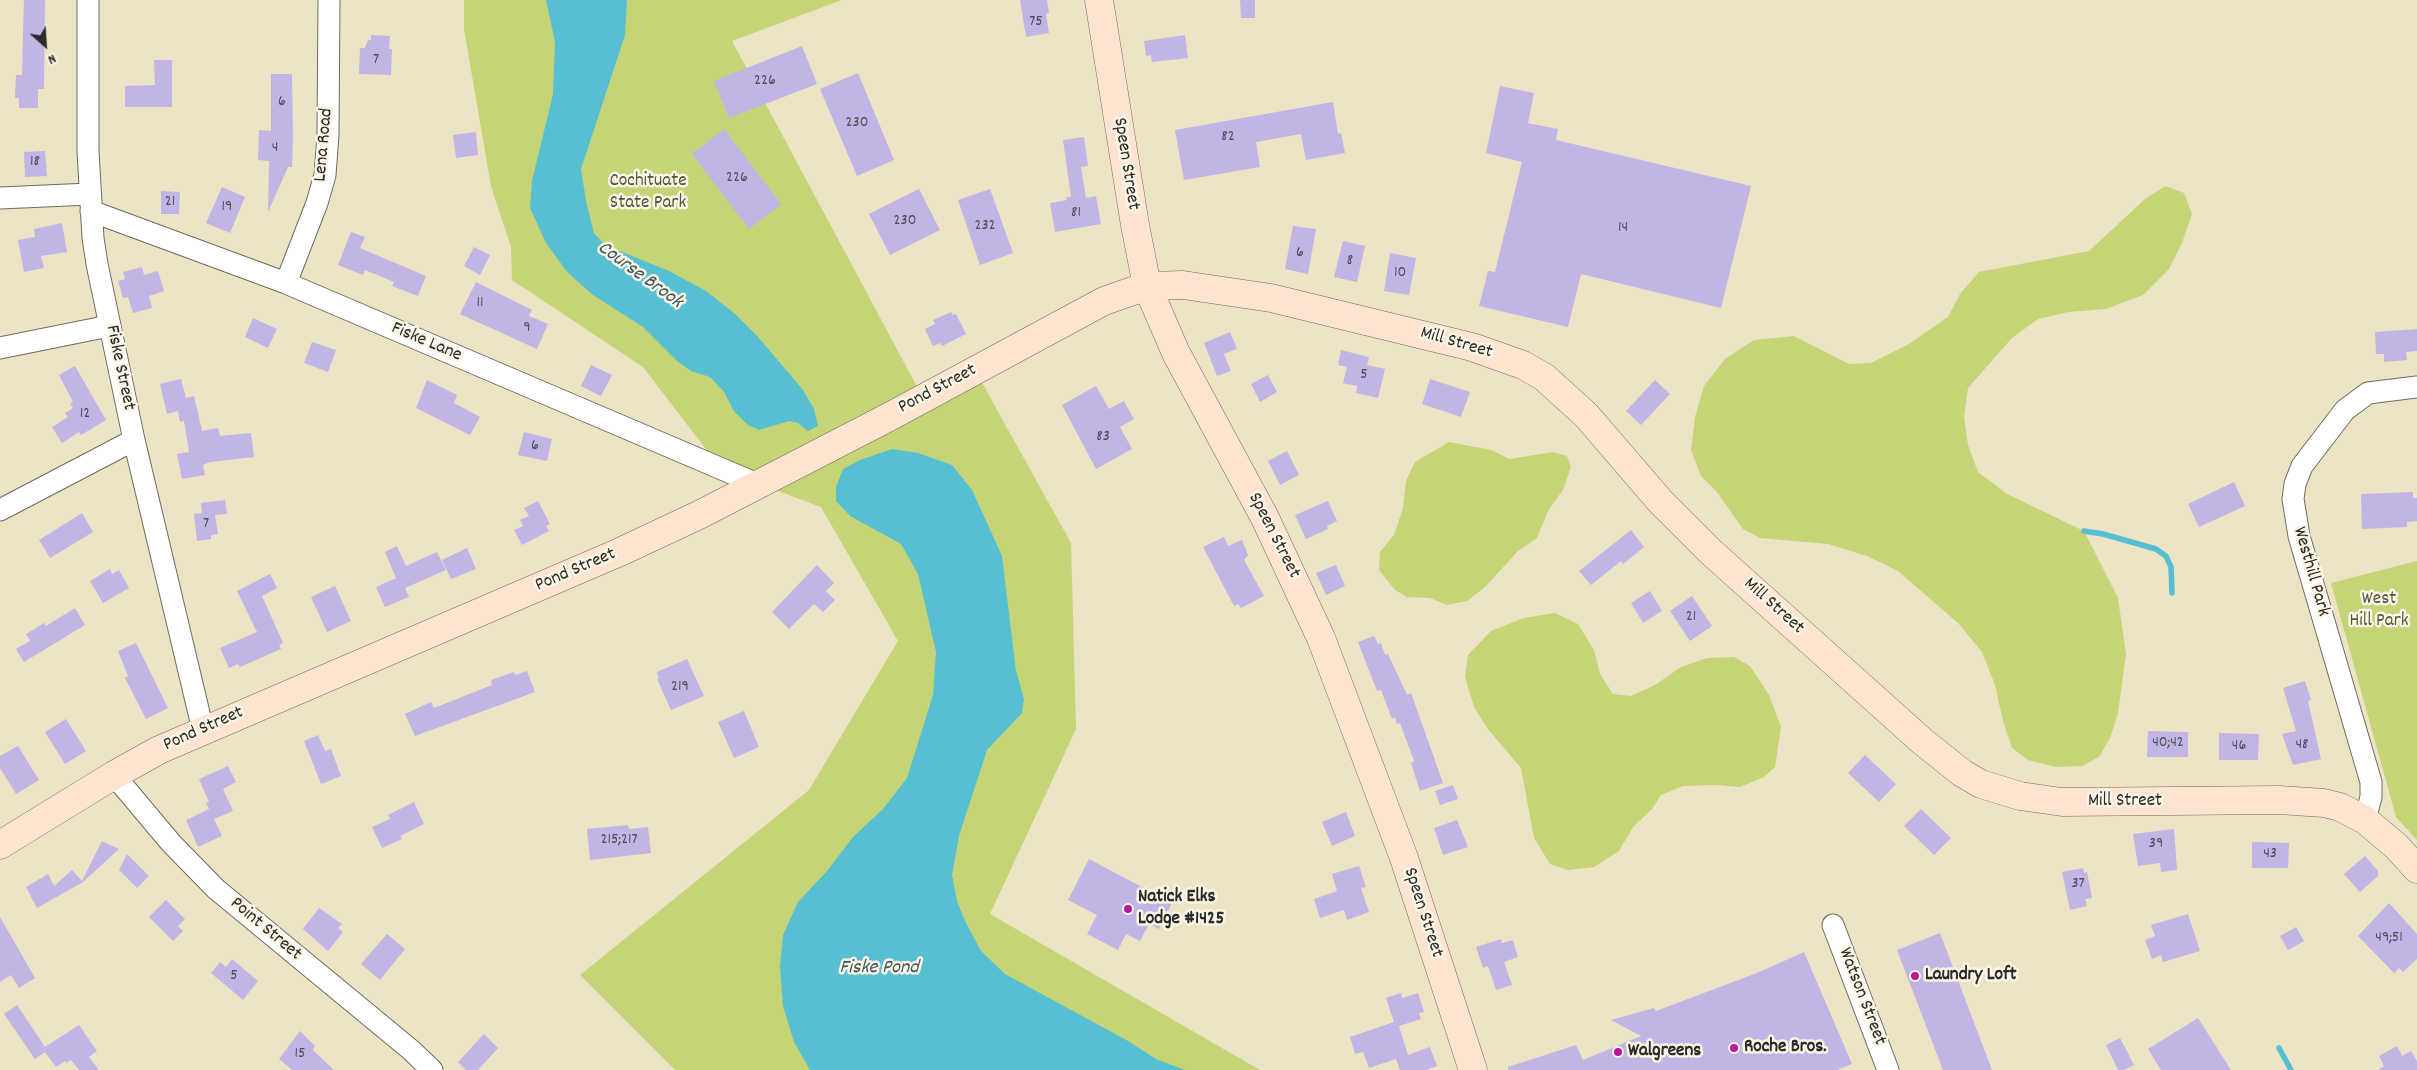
<!DOCTYPE html>
<html>
<head>
<meta charset="utf-8">
<style>
  body { margin:0 }
  #map { position:relative; width:2417px; height:1070px; overflow:hidden; background:#ece4c4; font-family:Dekko,sans-serif }
  canvas { display:block }
  .north { position:absolute; left:20px; top:20px; width:50px; height:50px; -webkit-text-stroke:4px #fcf5e5; paint-order:stroke; rotate:154deg; font-size:14px; font-weight:700; line-height:20px; text-align:center; color:#2b2b2b }
  .north::after { content:''; display:block; margin:auto; width:18px; height:22px; background:#2b2b2b; clip-path:polygon(50% 0,100% 100%,50% 72%,0 100%) }
</style>
</head>
<body>
<div id="map">
<canvas width="2417" height="1070"></canvas>
<div class="north">N</div>
</div>
<script>
const ctx = document.querySelector('canvas').getContext('2d');
ctx.lineJoin = 'round';
function fillPath(path, color) { ctx.fillStyle = color; ctx.fill(path, 'evenodd'); }
const poly = rows => new Path2D(rows.map(r => 'M' + r).join(''));
function strokePath(path, color, width, dash) { ctx.strokeStyle = color; ctx.lineWidth = width; ctx.lineCap = dash ? 'butt' : 'round'; ctx.setLineDash(dash || []); ctx.stroke(path); }
function drawText(font, color, halo, rows, align = 'center') {
  ctx.font = font + ' Dekko,sans-serif'; ctx.lineWidth = 5; ctx.setLineDash([]); ctx.textBaseline = 'middle'; ctx.strokeStyle = halo; ctx.fillStyle = color; for (const [text, x, y, turn = 0] of rows) {
    ctx.save(); ctx.translate(x, y); ctx.rotate((+turn || 0) * Math.PI / 180); ctx.textAlign = isNaN(turn) ? turn : align; if (halo) ctx.strokeText(text, 0, 0); ctx.fillText(text, 0, 0); ctx.restore();
  }
}
fillPath(poly([
  [464,0,842,0,732,41,923,398,981,381,1071,543,1076,729,990,914,1260,1070,675,1070,580,975,809,790,898,641,821,507,722,470,643,367,512,280,511,247,491,186,464,29],
  [2165,186,2184,193,2192,214,2182,243,2169,269,2143,295,2106,309,2068,312,2038,319,2012,338,1968,388,1964,417,1968,445,1978,472,2007,494,2084,531,2118,598,2126,654,2118,713,2110,738,2099,757,2082,766,2055,767,2028,760,2012,748,2003,721,1995,685,1982,652,1958,623,1898,571,1867,556,1828,544,1760,538,1743,529,1717,492,1701,476,1691,450,1695,417,1704,386,1725,359,1754,340,1794,336,1849,364,1871,363,1909,344,1948,317,1960,294,1979,272,2089,251,2144,200],
  [1449,442,1491,450,1510,459,1553,452,1567,456,1571,467,1563,490,1549,509,1537,538,1518,551,1485,587,1467,601,1447,605,1430,598,1407,597,1395,590,1379,570,1380,552,1394,535,1403,508,1406,481,1415,462],
  [2417,561,2417,840,2396,817,2331,583],
  [1555,613,1578,624,1594,650,1600,674,1613,694,1631,696,1655,685,1681,667,1707,658,1734,657,1750,666,1769,695,1781,727,1775,767,1764,777,1740,787,1716,785,1683,786,1661,795,1652,809,1633,827,1619,851,1594,867,1568,870,1550,864,1534,838,1521,768,1487,728,1474,707,1465,677,1468,655,1491,631,1524,618]
]), '#c4d476');
fillPath(poly([
  [546,0,627,0,625,35,581,169,586,201,594,233,605,245,669,271,706,291,734,313,758,337,803,390,814,409,818,426,808,431,798,423,789,421,759,430,748,425,734,411,724,392,710,377,691,371,677,361,643,327,593,295,568,273,546,243,530,208,532,181,553,94,555,42],
  [892,449,918,453,952,465,972,490,1002,556,1016,671,1024,699,1022,713,987,750,959,836,952,875,957,901,965,921,981,951,1005,974,1128,1041,1156,1059,1185,1070,810,1070,794,1042,783,1006,780,967,783,935,798,902,827,871,853,837,883,809,907,778,933,695,936,652,918,574,901,544,850,516,836,501,836,487,843,469,860,460]
]), '#56c0d2');
strokePath(poly([
  [2084,531,2103,534,2156,549,2166,556,2171,567,2172,593],
  [2279,1048,2291,1070]
]), '#56c0d2', 5.5);
fillPath(poly([
  [24,0,45,0,44,89,38,89,38,108,19,108,19,98,15,98,16,75,22,75],
  [1020,0,1047,0,1049,13,1046,14,1049,33,1026,37],
  [1240,0,1255,0,1255,18,1241,18],
  [371,35,390,36,389,49,392,49,391,75,359,74,360,48,365,48,368,40,371,40],
  [1185,35,1188,58,1152,62,1151,55,1146,56,1144,41],
  [802,46,817,84,729,118,714,81],
  [154,60,172,60,172,107,125,107,125,86,155,85],
  [858,73,894,160,857,176,820,89],
  [271,74,292,74,293,138,292,167,288,167,268,212,269,161,258,160,259,130,271,131],
  [1500,86,1534,93,1528,123,1558,129,1556,140,1751,186,1721,308,1581,274,1568,327,1479,306,1488,271,1495,272,1522,162,1486,153],
  [1333,102,1338,134,1341,133,1345,153,1306,160,1301,134,1256,142,1260,167,1184,180,1175,130],
  [724,129,781,204,749,229,692,154],
  [476,132,478,155,456,158,453,135],
  [1084,137,1088,166,1081,167,1086,198,1096,196,1101,224,1055,232,1050,203,1067,200,1066,197,1071,197,1063,140],
  [45,151,47,176,25,177,24,152],
  [222,187,245,197,230,233,206,223],
  [919,189,940,230,890,255,869,214],
  [990,189,1013,253,980,265,958,200],
  [161,191,180,192,179,214,161,214],
  [62,223,67,252,41,256,44,268,24,272,18,240,35,237,34,229],
  [1293,226,1316,229,1308,274,1285,269],
  [351,232,365,237,360,248,426,276,418,296,392,286,394,282,365,270,363,275,338,265],
  [1343,241,1365,246,1357,282,1334,277],
  [474,247,490,255,480,275,464,266],
  [1390,253,1416,258,1409,295,1384,291],
  [142,267,144,275,158,271,164,291,149,296,152,308,133,313,128,297,123,298,118,281,125,279,123,272],
  [476,282,532,310,529,316,548,324,537,349,460,314],
  [951,312,953,315,956,314,966,334,942,346,940,343,933,346,925,329,935,324,933,320],
  [253,318,277,329,268,348,245,337],
  [2417,329,2417,351,2406,352,2407,360,2384,362,2384,354,2376,354,2375,332],
  [1230,332,1237,349,1224,354,1231,371,1217,376,1204,343],
  [312,342,336,350,328,372,304,363],
  [1341,350,1369,357,1367,365,1385,369,1378,398,1356,393,1357,386,1343,383,1347,367,1338,365],
  [591,365,612,375,601,396,581,386],
  [75,366,106,420,81,435,79,432,62,443,52,427,68,417,65,413,73,408,70,404,73,402,59,375],
  [1268,375,1277,392,1260,402,1251,384],
  [181,379,186,398,194,396,202,431,218,428,220,436,251,433,254,457,210,462,203,465,205,475,182,479,177,454,189,452,184,421,180,422,178,411,167,414,160,384],
  [1430,379,1470,392,1461,417,1422,404],
  [427,380,457,395,454,403,480,417,470,435,416,408],
  [1655,380,1670,394,1641,425,1626,411],
  [1096,386,1109,409,1124,401,1134,419,1120,427,1132,449,1096,469,1062,405],
  [524,432,552,439,547,461,518,455],
  [1287,451,1299,475,1280,485,1268,461],
  [2234,482,2245,506,2199,527,2188,504],
  [2413,492,2413,498,2417,498,2417,521,2407,522,2407,527,2362,529,2361,494],
  [225,500,227,514,215,515,218,534,211,535,211,539,197,541,194,514,202,513,201,503],
  [538,501,550,524,546,526,549,531,522,545,514,530,523,526,520,520,529,516,524,508],
  [1328,501,1337,521,1327,526,1328,529,1306,539,1295,515],
  [82,513,93,532,50,558,39,540],
  [1631,530,1644,547,1623,564,1621,561,1591,585,1579,571],
  [1224,537,1228,546,1242,540,1248,555,1244,560,1264,596,1241,608,1238,604,1234,606,1203,547],
  [397,546,406,566,437,552,446,570,405,588,409,597,385,607,376,587,396,578,385,552],
  [467,548,476,569,451,579,442,560],
  [817,565,834,583,826,591,835,600,823,612,814,604,789,629,772,612],
  [1336,565,1345,586,1326,595,1316,573],
  [110,569,112,574,119,570,129,588,103,603,90,581],
  [270,574,277,588,262,596,283,643,279,645,281,649,240,667,238,664,229,668,220,648,257,632,237,591],
  [335,586,351,621,327,632,311,597],
  [1650,591,1662,611,1643,623,1631,603],
  [1692,596,1712,626,1690,641,1670,611],
  [75,608,85,625,24,662,16,649,30,641,26,634,44,623,46,626],
  [1374,636,1378,644,1381,643,1385,655,1388,654,1407,695,1411,693,1443,783,1420,791,1411,763,1414,761,1400,723,1397,724,1395,717,1392,719,1381,690,1377,691,1358,642],
  [136,643,168,708,146,719,125,678,128,676,118,651],
  [687,659,704,696,671,710,657,679,659,678,657,672],
  [527,671,535,692,415,736,405,714,431,702,434,708,492,685,491,680,514,672,515,675],
  [2305,681,2311,700,2308,701,2321,759,2293,765,2282,734,2296,731,2283,688],
  [744,711,759,747,734,758,718,722],
  [66,719,86,751,65,764,45,732],
  [2148,731,2188,732,2188,757,2147,757],
  [2219,733,2259,734,2258,760,2219,760],
  [318,735,325,751,331,749,341,776,321,784,304,741],
  [18,746,39,780,16,794,0,768,0,756],
  [1865,755,1896,784,1879,802,1848,773],
  [228,766,236,782,223,789,233,811,214,819,222,836,198,847,186,820,209,809,206,803,209,802,199,779],
  [1453,785,1458,799,1440,805,1435,791],
  [414,802,424,824,400,836,402,839,382,848,372,827,390,819,388,815],
  [1921,809,1951,838,1934,855,1904,826],
  [1346,812,1355,836,1332,846,1322,822],
  [1457,820,1468,847,1443,855,1434,828],
  [628,825,629,829,648,827,651,853,590,860,587,829],
  [2174,829,2177,870,2161,872,2160,863,2138,866,2133,834],
  [102,841,119,849,83,882,37,908,26,887,48,874,54,886,72,870,82,881],
  [2252,842,2289,843,2288,868,2252,868],
  [127,854,149,876,137,888,119,870],
  [2365,856,2378,871,2378,876,2360,892,2344,874],
  [1089,859,1172,903,1159,929,1149,924,1140,941,1126,934,1118,950,1087,934,1097,915,1068,900],
  [1359,866,1366,887,1361,888,1369,912,1347,920,1344,910,1320,918,1314,899,1337,891,1332,874],
  [2083,868,2084,873,2087,872,2092,898,2085,899,2087,906,2070,910,2062,872],
  [166,900,185,919,178,926,183,931,173,941,149,917],
  [2389,903,2417,934,2417,959,2403,972,2399,968,2394,973,2358,936],
  [319,908,342,924,338,928,343,932,328,951,303,929],
  [2188,914,2200,951,2163,962,2161,955,2152,959,2145,940,2155,936,2151,925],
  [0,917,35,978,19,988,11,975,0,982],
  [2296,927,2304,941,2288,950,2280,936],
  [1940,933,1992,1070,1943,1070,1897,950],
  [387,934,405,949,380,980,361,964],
  [1501,939,1502,943,1513,940,1518,957,1504,962,1512,985,1496,990,1488,966,1483,968,1476,947],
  [1804,952,1852,1064,1837,1070,1508,1070,1508,1067,1576,1045,1583,1060,1641,1036,1611,1020,1654,1008,1656,1011,1757,973],
  [232,959,258,981,243,1000,211,973,220,962,226,967],
  [1401,993,1402,998,1418,993,1424,1012,1419,1013,1421,1019,1399,1026,1408,1055,1430,1047,1437,1066,1426,1070,1400,1070,1396,1059,1369,1068,1363,1052,1355,1054,1350,1037,1394,1022,1386,998],
  [17,1005,45,1047,79,1025,97,1051,89,1057,99,1070,79,1070,71,1060,66,1063,65,1061,56,1067,45,1052,35,1059,4,1014],
  [2198,1018,2231,1070,2161,1070,2148,1049],
  [300,1031,315,1046,313,1050,334,1070,292,1070,279,1059],
  [484,1034,498,1048,478,1070,466,1070,458,1062],
  [2120,1038,2134,1065,2124,1070,2118,1070,2106,1045],
  [2397,1046,2402,1056,2411,1051,2417,1061,2417,1070,2378,1070,2384,1066,2379,1056]
]), '#c0b5e5');
const street = poly([
  [88,0,88,151,93,238,97,264,134,440,203,730],
  [0,198,90,194],
  [91,211,286,283,757,484],
  [286,283,317,203,325,175,328,135,329,0],
  [0,348,109,326],
  [0,510,134,440],
  [114,775,171,843,216,889,411,1050,432,1070],
  [2365,820,2371,797,2371,782,2299,536,2293,499,2295,484,2302,466,2345,410,2368,393,2417,387],
  [1833,925,1888,1070]
]);
const secondary = poly([
  [1099,0,1135,225,1147,286,1176,353,1265,518,1321,638,1404,858,1473,1070],
  [0,845,114,775,159,750,620,552,701,514,887,418,1104,301,1147,286,1183,285,1271,298,1472,347,1523,365,1544,377,1586,415,1660,501,1711,552,1922,741,1962,773,1981,784,2020,796,2062,802,2279,800,2324,803,2340,807,2365,820,2396,846,2417,869]
]);
strokePath(street, '#6f6c61', 23);
strokePath(secondary, '#6f6c61', 29);
strokePath(street, '#fff', 21);
strokePath(secondary, '#fde4d1', 28);
for (const [x, y, r, color] of [
  [1128,909,5,"#b5179e"],
  [1915,976,5,"#b5179e"],
  [1734,1048,5,"#b5179e"],
  [1618,1052,5,"#b5179e"]
]) { const dot = new Path2D(); dot.arc(x, y, r, 0, 2 * Math.PI); ctx.fillStyle = color; ctx.fill(dot); strokePath(dot, '#fcf5e5', 2); }
drawText('16px', '#504e5a', null, [
  ["75",1036,23],
  ["7",376,61],
  ["226",765,82],
  ["6",282,103],
  ["230",857,124],
  ["82",1228,138],
  ["4",275,149],
  ["18",35,163],
  ["226",737,179],
  ["21",170,203],
  ["19",227,208],
  ["81",1076,214],
  ["230",905,222],
  ["232",985,227],
  ["14",1623,229],
  ["6",1300,254],
  ["8",1350,262],
  ["10",1400,274],
  ["11",480,304],
  ["9",527,329],
  ["5",1364,376],
  ["12",85,415],
  ["83",1103,438],
  ["6",535,447],
  ["7",206,525],
  ["21",1691,618],
  ["219",680,688],
  ["40;42",2168,744],
  ["48",2302,746],
  ["46",2239,747],
  ["215;217",619,841],
  ["39",2156,845],
  ["43",2270,855],
  ["37",2078,885],
  ["49;51",2389,939],
  ["5",234,977],
  ["15",300,1055]
]);
drawText('19px', '#2b2b2b', '#fcf5e5', [
  ["Lena Road",325,145,-85],
  ["Speen Street",1125,164,81],
  ["Fiske Lane",426,343,23],
  ["Mill Street",1456,344,16],
  ["Fiske Street",119,368,78],
  ["Pond Street",938,390,-28],
  ["Speen Street",1273,536,63],
  ["Pond Street",576,571,-23],
  ["Westhill Park",2310,572,74],
  ["Mill Street",1773,607,42],
  ["Pond Street",204,730,-24],
  ["Mill Street",2125,802],
  ["Speen Street",1422,913,72],
  ["Point Street",265,930,40],
  ["Watson Street",1861,997,69]
]);
drawText('19px', '#51553e', '#fcf5e5', [
  ["Cochituate",648,182],
  ["State Park",648,204],
  ["West",2379,600],
  ["Hill Park",2379,622]
]);
drawText('bold 19px', '#2b2b2b', '#fcf5e5', [
  ["Natick Elks",1138,898],
  ["Lodge #1425",1138,920],
  ["Laundry Loft",1925,976],
  ["Roche Bros.",1744,1048],
  ["Walgreens",1628,1052]
], 'left');
drawText('italic 20px', '#38585d', '#fcf5e5', [
  ["Course Brook",639,276,36],
  ["Fiske Pond",879,969]
]);
</script>
</body>
</html>
